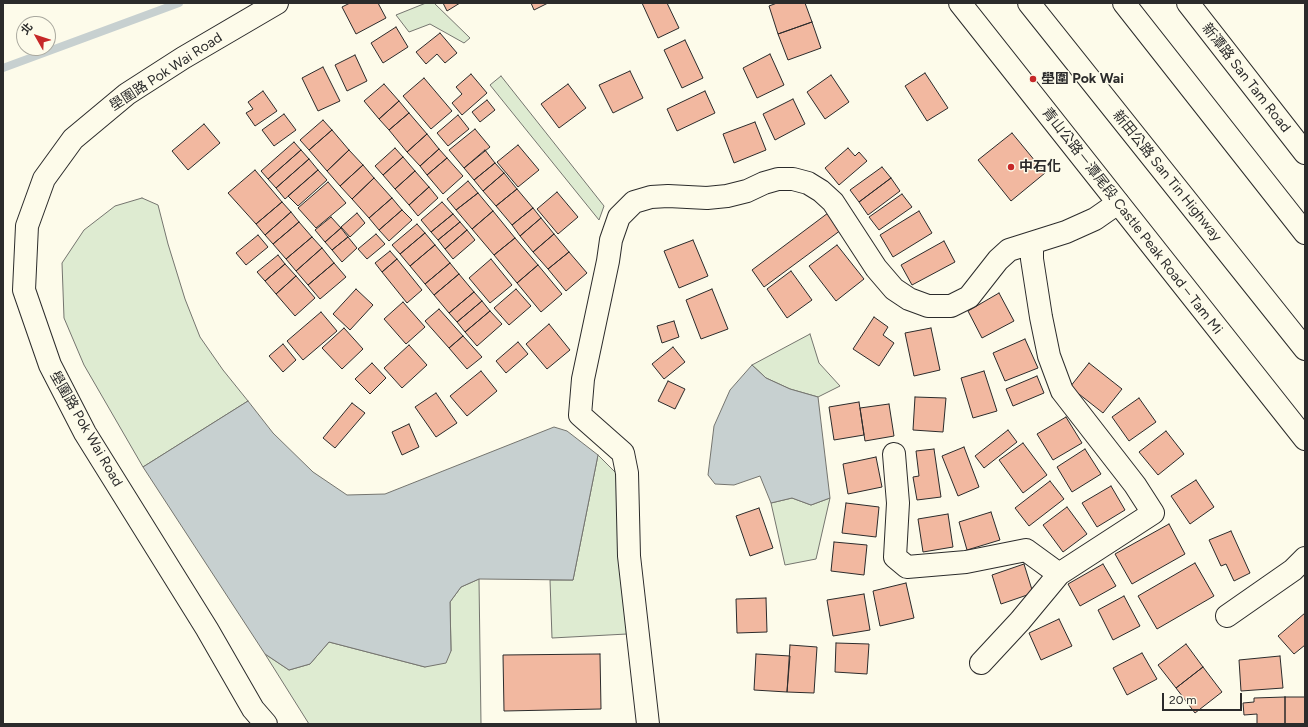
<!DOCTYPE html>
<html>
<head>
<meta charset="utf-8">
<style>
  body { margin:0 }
  #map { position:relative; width:1308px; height:727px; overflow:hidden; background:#fdfbea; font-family:Figtree,"Noto Sans TC",sans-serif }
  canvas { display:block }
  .frame { position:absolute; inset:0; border:4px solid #2b2b2b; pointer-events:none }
  .north { position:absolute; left:16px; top:16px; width:40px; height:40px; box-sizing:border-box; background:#fdfbea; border:1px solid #a9a89e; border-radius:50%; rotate:309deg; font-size:11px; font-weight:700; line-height:16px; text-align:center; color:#2b2b2b }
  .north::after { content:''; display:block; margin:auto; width:14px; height:18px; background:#c62828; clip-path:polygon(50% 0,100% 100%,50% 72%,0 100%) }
  .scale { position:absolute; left:1162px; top:693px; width:80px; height:18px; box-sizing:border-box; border:2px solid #2b2b2b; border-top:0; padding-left:5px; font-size:12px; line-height:14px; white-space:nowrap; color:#2b2b2b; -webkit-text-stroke:3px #fdfbea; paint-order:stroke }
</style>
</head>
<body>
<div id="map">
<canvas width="1308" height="727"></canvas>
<div class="frame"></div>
<div class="north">北</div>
<div class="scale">20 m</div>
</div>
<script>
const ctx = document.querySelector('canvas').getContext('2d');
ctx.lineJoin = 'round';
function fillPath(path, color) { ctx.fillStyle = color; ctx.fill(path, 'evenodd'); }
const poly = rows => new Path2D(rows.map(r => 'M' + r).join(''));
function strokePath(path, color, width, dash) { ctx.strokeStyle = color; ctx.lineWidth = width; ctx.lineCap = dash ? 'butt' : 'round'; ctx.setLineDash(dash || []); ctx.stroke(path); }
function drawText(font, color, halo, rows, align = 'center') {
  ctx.font = font + ' Figtree,"Noto Sans TC",sans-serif'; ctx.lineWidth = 3; ctx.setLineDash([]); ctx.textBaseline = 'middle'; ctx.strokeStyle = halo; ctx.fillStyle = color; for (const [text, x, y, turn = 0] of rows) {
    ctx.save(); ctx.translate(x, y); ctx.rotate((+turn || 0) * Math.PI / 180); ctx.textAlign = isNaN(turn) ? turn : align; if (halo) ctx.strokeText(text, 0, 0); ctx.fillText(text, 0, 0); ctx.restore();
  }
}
const green = poly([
  [426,3,434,3,470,38,464,43,430,24,409,32,396,15,426,3],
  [501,76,604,206,599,220,490,85,501,76],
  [142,198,158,205,168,244,185,299,200,337,223,370,248,401,143,467,84,365,64,318,62,263,84,230,115,206,142,198],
  [810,334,819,363,840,386,818,397,790,389,766,378,752,365,810,334],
  [598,455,617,474,627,634,552,638,550,580,573,580,598,455],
  [792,498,811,505,830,498,816,559,785,565,771,503,792,498],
  [479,579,481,724,309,724,265,654,289,670,310,664,329,642,425,667,451,651,450,602,461,587,479,579]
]);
fillPath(green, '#deebd1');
strokePath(green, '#74746e', 1);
const water = poly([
  [752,365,766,378,790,389,818,397,830,498,811,505,792,498,771,503,760,476,734,485,715,484,708,475,714,426,730,390,752,365],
  [248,401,273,433,313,472,347,495,385,494,554,427,567,431,598,455,573,580,479,579,461,587,450,602,451,651,446,663,425,667,329,642,310,664,289,670,265,654,143,467,248,401]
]);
fillPath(water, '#c7d0d0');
strokePath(water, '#74746e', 1);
strokePath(poly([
  [3,68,179,3]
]), '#c7d0d0', 8);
const building = poly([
  [350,3,378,3,386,18,356,34,342,7,350,3],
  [443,3,460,3,447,11,443,3],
  [531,3,548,3,534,10,531,3],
  [642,3,667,3,679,28,658,38,642,3],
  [777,3,805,3,812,22,778,34,769,6,777,3],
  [812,22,821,48,788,60,778,34,812,22],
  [396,27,408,47,383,63,371,43,396,27],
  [440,33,457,53,445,63,437,54,426,64,416,52,440,33],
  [685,40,703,78,682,88,664,50,685,40],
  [770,54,784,85,757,98,743,68,770,54],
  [355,55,367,81,347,91,335,65,355,55],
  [323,67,340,101,318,111,302,78,323,67],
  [630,71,643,98,613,113,599,85,630,71],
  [925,73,948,108,927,121,905,86,925,73],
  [471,74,487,93,462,115,452,103,462,94,456,87,471,74],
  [831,75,849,102,825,119,807,92,831,75],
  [424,78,452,111,431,129,403,96,424,78],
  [384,84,399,101,379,119,364,101,384,84],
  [568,84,586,108,559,128,541,104,568,84],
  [263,91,277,111,255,126,246,113,253,109,248,102,263,91],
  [705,91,715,113,677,131,667,109,705,91],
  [793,99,805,124,775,140,763,114,793,99],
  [487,100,495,110,480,122,472,112,487,100],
  [399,101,409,113,389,130,379,119,399,101],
  [409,113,427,134,407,152,389,130,409,113],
  [284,114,296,130,274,146,262,130,284,114],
  [458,115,469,129,448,146,437,133,458,115],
  [323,120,332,130,309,150,300,140,323,120],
  [755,122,766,150,734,163,723,134,755,122],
  [204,124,220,143,188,170,172,151,204,124],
  [475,129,490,147,464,168,449,150,475,129],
  [332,130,349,150,327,171,309,150,332,130],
  [1012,133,1045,173,1011,201,978,160,1012,133],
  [427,134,439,149,420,166,407,152,427,134],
  [294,142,301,150,268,179,261,171,294,142],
  [518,145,539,170,518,187,497,162,518,145],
  [395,148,403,157,383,175,375,166,395,148],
  [848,148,855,156,859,152,867,161,839,185,825,168,848,148],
  [439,149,447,158,427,175,420,166,439,149],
  [301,150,309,159,276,188,268,179,301,150],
  [349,150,363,165,340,186,327,171,349,150],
  [485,150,495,163,474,180,464,168,485,150],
  [403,157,415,171,395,189,383,175,403,157],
  [447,158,463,176,443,194,427,175,447,158],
  [309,159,318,170,285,199,276,188,309,159],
  [495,163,504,173,483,191,474,180,495,163],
  [363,165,374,178,352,199,340,186,363,165],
  [882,167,891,178,859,202,850,190,882,167],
  [255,170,282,202,256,224,228,193,255,170],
  [318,170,327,180,298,206,288,196,318,170],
  [415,171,429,187,409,205,395,189,415,171],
  [504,173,517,189,496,206,483,191,504,173],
  [374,178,392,198,369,218,352,199,374,178],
  [891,178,900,191,868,215,859,202,891,178],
  [468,181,478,193,456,210,447,199,468,181],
  [328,182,346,203,316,228,298,208,328,182],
  [429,187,438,198,418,216,409,205,429,187],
  [517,189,533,208,512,225,496,206,517,189],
  [557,192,578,217,558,234,537,209,557,192],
  [478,193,493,211,472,229,456,210,478,193],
  [902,194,912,207,879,230,869,217,902,194],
  [392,198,402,210,379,230,369,218,392,198],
  [282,202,291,212,265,235,256,224,282,202],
  [442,202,453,214,431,232,421,220,442,202],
  [533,208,541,218,520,236,512,225,533,208],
  [402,210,412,220,389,241,379,230,402,210],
  [493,211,515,238,494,255,472,229,493,211],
  [919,211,932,233,893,257,880,235,919,211],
  [291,212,299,222,273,244,265,235,291,212],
  [357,213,365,223,350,237,341,227,357,213],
  [828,213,841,230,764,287,752,270,828,213],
  [453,214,460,222,438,240,431,232,453,214],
  [331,217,341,228,325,242,315,230,331,217],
  [541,218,554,234,533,252,520,236,541,218],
  [299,222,312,237,286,259,273,244,299,222],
  [460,222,467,230,445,249,438,240,460,222],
  [417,224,425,233,400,254,392,245,417,224],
  [341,228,348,237,332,250,325,242,341,228],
  [467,230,475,240,453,259,445,249,467,230],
  [425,233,435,245,410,266,400,254,425,233],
  [376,234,385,244,367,259,358,249,376,234],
  [554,234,569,252,548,269,533,252,554,234],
  [258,235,268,247,246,265,236,253,258,235],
  [312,237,322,248,296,271,286,259,312,237],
  [348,237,357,248,342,262,332,250,348,237],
  [515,238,538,265,517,283,494,255,515,238],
  [693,240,708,276,679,288,664,251,693,240],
  [944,241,955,262,912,285,901,265,944,241],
  [435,245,450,263,425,284,410,266,435,245],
  [837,245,864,279,836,301,809,266,837,245],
  [322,248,334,263,308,285,296,271,322,248],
  [390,251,397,259,382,272,375,263,390,251],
  [569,252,587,273,566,291,548,269,569,252],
  [278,255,285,264,265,281,257,272,278,255],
  [397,259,422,290,407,303,382,272,397,259],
  [491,259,512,285,490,303,469,278,491,259],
  [334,263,346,277,320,299,308,285,334,263],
  [450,263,459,274,434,295,425,284,450,263],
  [285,264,296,276,276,294,265,281,285,264],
  [538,265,562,294,541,312,517,283,538,265],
  [791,271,812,300,787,318,767,289,791,271],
  [459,274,474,292,449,313,434,295,459,274],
  [296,276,315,298,295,316,276,294,296,276],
  [356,289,373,305,350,330,333,314,356,289],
  [516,289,531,306,509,325,494,308,516,289],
  [712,289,728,329,701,339,686,300,712,289],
  [474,292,482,301,457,322,449,313,474,292],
  [999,293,1014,321,982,338,968,311,999,293],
  [482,301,490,311,465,332,457,322,482,301],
  [403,302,425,327,406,344,384,319,403,302],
  [439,309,463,336,449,348,425,321,439,309],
  [490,311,502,324,477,346,465,332,490,311],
  [321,312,337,331,303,360,287,341,321,312],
  [874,317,888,327,883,335,894,343,879,366,853,349,874,317],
  [674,321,679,337,662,343,657,326,674,321],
  [549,324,570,350,547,369,526,344,549,324],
  [344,328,363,349,342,369,322,348,344,328],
  [931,328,940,370,914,376,905,333,931,328],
  [463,336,482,357,467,369,449,348,463,336],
  [1025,339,1038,368,1005,381,993,353,1025,339],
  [518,342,528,354,506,373,496,361,518,342],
  [283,344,296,360,283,372,269,356,283,344],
  [409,345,427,365,402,388,384,368,409,345],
  [673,347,685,362,664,379,652,364,673,347],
  [372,363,386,378,370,394,355,379,372,363],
  [1089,363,1122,389,1103,413,1070,387,1089,363],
  [481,371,497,391,467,416,450,396,481,371],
  [984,371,997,411,973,418,961,378,984,371],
  [1037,376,1044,393,1013,406,1006,389,1037,376],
  [668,381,685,389,675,409,658,401,668,381],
  [436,393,457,423,436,437,415,407,436,393],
  [915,397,946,398,943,432,913,430,915,397],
  [1139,398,1156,422,1129,441,1112,417,1139,398],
  [859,402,864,435,834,440,829,407,859,402],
  [352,403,365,413,335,448,323,438,352,403],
  [889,404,894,436,865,441,860,408,889,404],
  [1066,417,1082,443,1053,460,1037,434,1066,417],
  [409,424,419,447,402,455,392,432,409,424],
  [1008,430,1017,442,984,468,975,456,1008,430],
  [1166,431,1184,454,1158,475,1139,452,1166,431],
  [1023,443,1047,475,1023,493,999,460,1023,443],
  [964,447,979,487,958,496,942,456,964,447],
  [934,449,941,497,917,500,913,477,919,476,916,451,934,449],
  [1085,449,1101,474,1072,492,1057,467,1085,449],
  [876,457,882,487,848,494,843,464,876,457],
  [1196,480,1214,507,1190,524,1171,496,1196,480],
  [1050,481,1064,499,1029,526,1015,508,1050,481],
  [1111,486,1125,510,1097,527,1082,503,1111,486],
  [846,503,879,507,876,537,842,533,846,503],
  [1067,507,1087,534,1063,552,1043,525,1067,507],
  [759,508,773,548,750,556,736,516,759,508],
  [991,512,1000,540,967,550,959,522,991,512],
  [948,514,953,547,923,552,918,519,948,514],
  [1169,524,1185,554,1132,584,1115,554,1169,524],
  [1231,531,1250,573,1234,581,1226,564,1221,566,1209,540,1231,531],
  [834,542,867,545,864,575,831,571,834,542],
  [1195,563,1214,596,1157,629,1138,596,1195,563],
  [1024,564,1033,593,1001,604,992,575,1024,564],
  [1103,564,1116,586,1080,606,1068,584,1103,564],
  [906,583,914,618,880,626,873,591,906,583],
  [864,594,870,630,833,636,827,600,864,594],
  [1124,596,1140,626,1113,640,1098,610,1124,596],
  [766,598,767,632,737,633,736,599,766,598],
  [1305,613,1305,645,1294,654,1278,636,1305,613],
  [1059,619,1072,646,1041,660,1029,633,1059,619],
  [836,643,869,644,867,674,835,672,836,643],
  [1186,644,1203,667,1176,688,1158,665,1186,644],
  [790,645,817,647,814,693,787,692,790,645],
  [1142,653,1157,679,1127,695,1113,668,1142,653],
  [600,654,601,709,504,711,503,655,600,654],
  [756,654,790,656,787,692,754,690,756,654],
  [1280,656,1283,688,1241,691,1239,660,1280,656],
  [1203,667,1222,692,1195,713,1176,688,1203,667],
  [1285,697,1285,724,1257,724,1257,714,1244,715,1243,703,1254,702,1254,698,1285,697],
  [1285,697,1305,697,1305,724,1285,724,1285,697]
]);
fillPath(building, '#f2b8a0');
strokePath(building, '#2b2b2b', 1);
const minor = poly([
  [1188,3,1305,153],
  [894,454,898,503,895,557,907,567,966,562,1026,550,1059,574],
  [1227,616,1293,570,1305,558],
  [981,663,1020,621,1059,574,1153,513,1135,485,1062,391,1049,356,1041,317,1032,259,1032,243],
  [266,724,253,709,207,629,85,433,50,365,24,290,27,226,44,179,73,139,127,94,183,58,277,3],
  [648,724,629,556,627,473,623,453,580,415,583,379,608,261,611,240,619,217,634,202,651,197,668,196,707,198,727,196,747,191,764,183,778,179,793,179,808,183,821,191,833,202,876,268,894,289,909,299,928,306,951,306,969,297,998,260,1009,250,1066,232,1095,219,1118,203]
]);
const major = poly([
  [960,3,1305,439]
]);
const highway = poly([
  [1029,3,1305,349],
  [1124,3,1305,233]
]);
strokePath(minor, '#2b2b2b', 24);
strokePath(major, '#2b2b2b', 24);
strokePath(highway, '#2b2b2b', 24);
strokePath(minor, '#fdfbea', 22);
strokePath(major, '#fdfbea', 22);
strokePath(highway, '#fdfbea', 22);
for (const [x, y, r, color] of [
  [1033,79,4,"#c62828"],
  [1011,167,4,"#c62828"]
]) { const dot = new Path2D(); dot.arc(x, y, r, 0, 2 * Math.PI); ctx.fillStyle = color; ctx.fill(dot); strokePath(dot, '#fdfbea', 1.5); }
drawText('14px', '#2b2b2b', '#fdfbea', [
  ["壆圍路 Pok Wai Road",166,72,-33],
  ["新潭路 San Tam Road",1246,78,52],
  ["新田公路 San Tin Highway",1167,176,51],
  ["青山公路－潭尾段 Castle Peak Road – Tam Mi",1132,221,52],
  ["壆圍路 Pok Wai Road",86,429,60]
]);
drawText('bold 14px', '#2b2b2b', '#fdfbea', [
  ["壆圍 Pok Wai",1041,79],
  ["中石化",1019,167]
], 'left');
</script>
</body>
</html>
